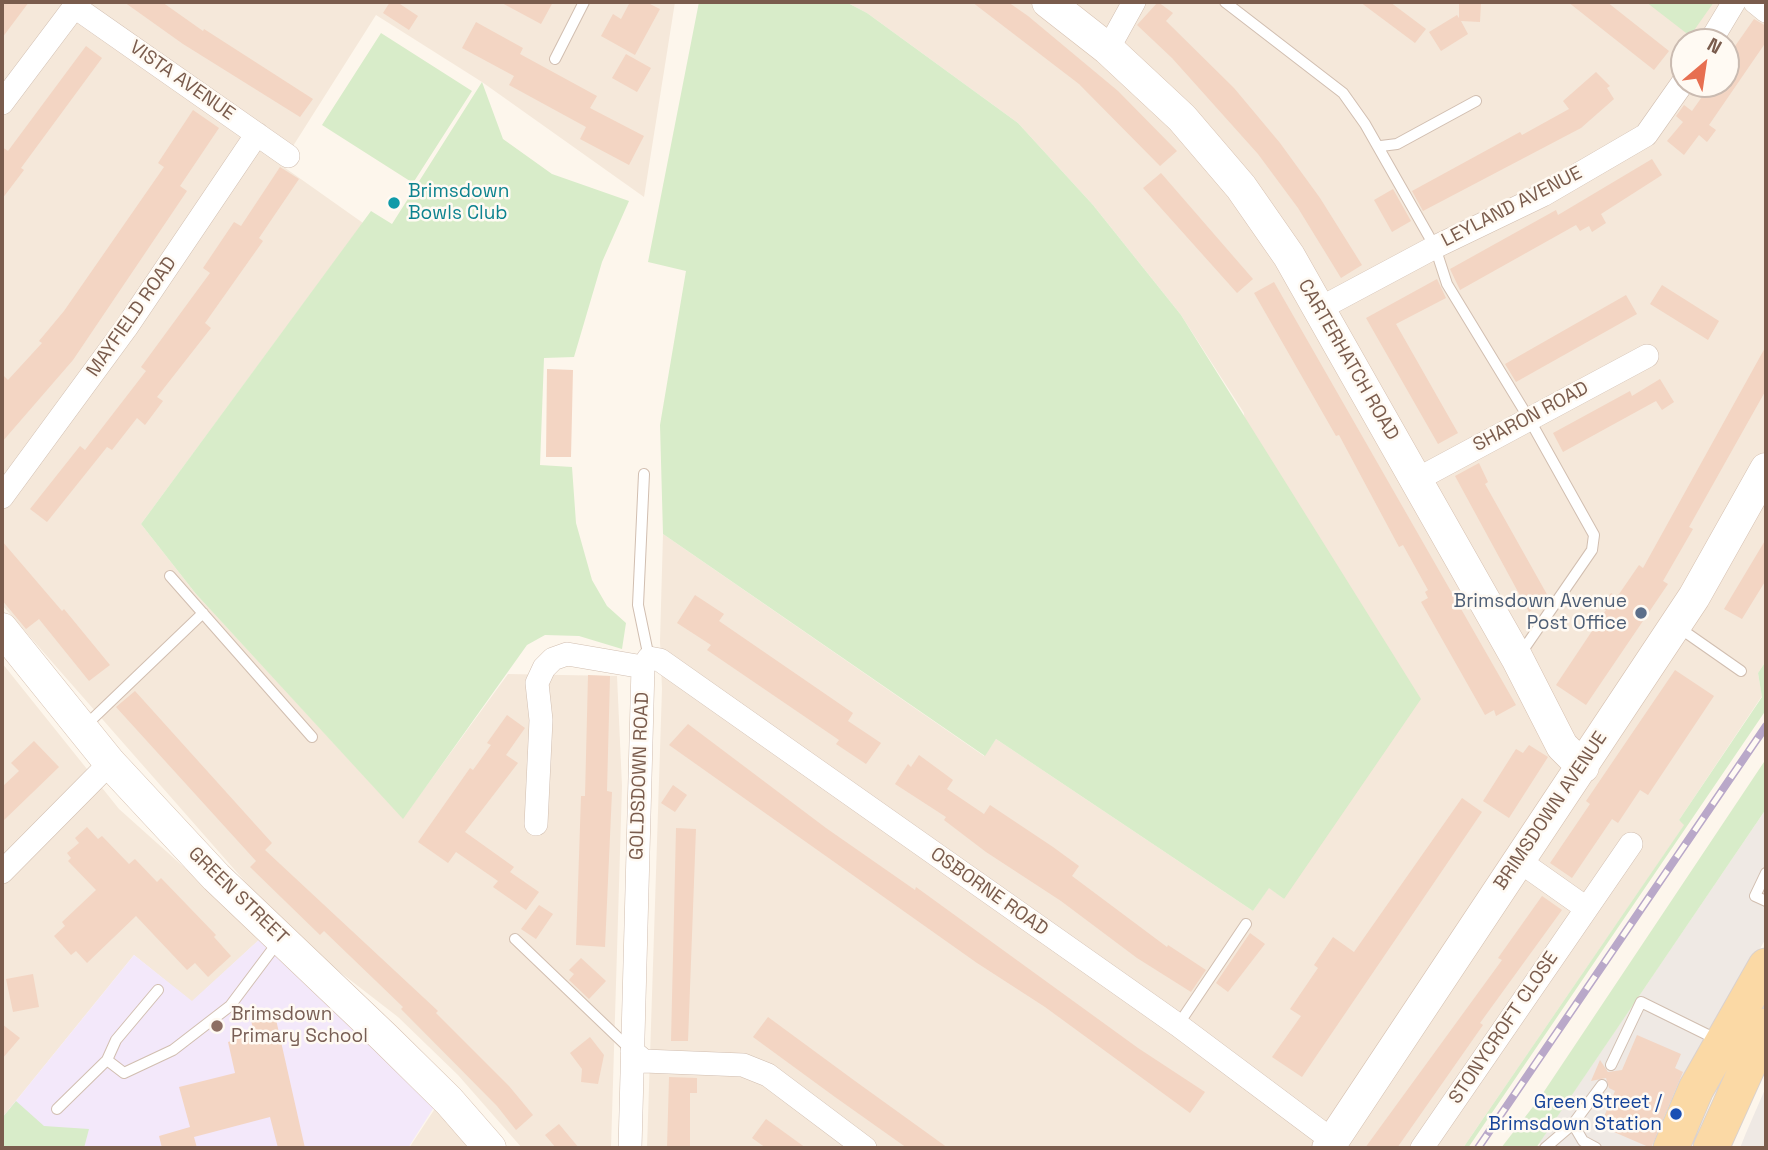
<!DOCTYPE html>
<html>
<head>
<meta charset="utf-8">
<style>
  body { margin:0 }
  #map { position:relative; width:1768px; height:1150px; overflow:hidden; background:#fdf6ec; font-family:"Space Grotesk",sans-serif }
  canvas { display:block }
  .frame { position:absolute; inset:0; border:4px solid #7a5c4d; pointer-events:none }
  .north { position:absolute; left:1670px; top:28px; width:70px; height:70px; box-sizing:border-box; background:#fffaf3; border:2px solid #cabbb1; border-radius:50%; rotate:29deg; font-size:19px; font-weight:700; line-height:28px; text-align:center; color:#7a5c4d }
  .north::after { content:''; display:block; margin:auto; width:24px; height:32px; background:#e76f51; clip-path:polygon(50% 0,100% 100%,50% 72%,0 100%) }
</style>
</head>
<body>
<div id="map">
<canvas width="1768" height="1150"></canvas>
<div class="frame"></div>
<div class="north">N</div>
</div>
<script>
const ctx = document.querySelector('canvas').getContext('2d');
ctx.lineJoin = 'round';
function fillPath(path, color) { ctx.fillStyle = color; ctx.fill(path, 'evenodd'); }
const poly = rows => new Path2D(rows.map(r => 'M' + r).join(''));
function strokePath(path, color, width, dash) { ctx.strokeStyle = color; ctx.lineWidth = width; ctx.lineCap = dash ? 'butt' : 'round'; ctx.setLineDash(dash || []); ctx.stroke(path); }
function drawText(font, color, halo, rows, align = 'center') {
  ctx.font = font + ' "Space Grotesk",sans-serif'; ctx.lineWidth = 5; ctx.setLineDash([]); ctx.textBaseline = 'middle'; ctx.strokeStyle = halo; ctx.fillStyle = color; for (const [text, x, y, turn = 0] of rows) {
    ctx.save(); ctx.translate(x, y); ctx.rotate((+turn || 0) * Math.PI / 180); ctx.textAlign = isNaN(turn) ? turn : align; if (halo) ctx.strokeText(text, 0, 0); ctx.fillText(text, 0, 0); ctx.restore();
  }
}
fillPath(poly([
  [2,2,675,2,644,197,482,82,376,15,281,165,363,223,141,524,196,594,403,818,508,674,617,676,622,786,611,1148,522,1148,458,1075,398,1017,292,935,2,605],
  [846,2,1766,2,1766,661,1758,673,1762,696,1679,820,1685,824,1463,1148,647,1148,662,689,660,641,663,534,984,756,996,739,1253,911,1269,887,1284,899,1244,413,1181,315,1093,205,1018,123,867,13],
  [1684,42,1726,42,1726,84,1684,84],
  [2,663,119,809,262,937,192,1002,134,955,2,1118],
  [436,1107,469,1148,409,1148]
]), '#f5e8da');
fillPath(poly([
  [1766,809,1766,938,1701,1056,1660,1148,1547,1148,1539,1143],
  [1766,1087,1766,1148,1740,1148,1746,1133]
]), '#efe9e4');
fillPath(poly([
  [262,937,436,1104,408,1148,2,1148,2,1118,134,955,192,1001]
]), '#f3e8fa');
fillPath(poly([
  [699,2,846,2,867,13,1018,123,1093,205,1181,315,1421,699,1284,899,1269,888,1253,911,996,739,985,756,663,534,660,425,686,271,648,262],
  [1646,2,1714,2,1690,36],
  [381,33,472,91,413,183,322,125],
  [482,82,503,139,552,174,629,201,602,262,574,357,544,358,540,465,572,467,576,523,592,580,607,606,626,623,622,649,579,636,545,635,527,645,403,819,196,594,141,524,371,211,392,224],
  [1766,661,1766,710,1468,1148,1463,1148,1684,825,1679,820,1762,697,1758,673],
  [1766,759,1766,809,1536,1148,1501,1148,1539,1099],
  [16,1101,44,1126,89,1129,84,1148,2,1148,2,1118]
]), '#d8ecc9');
fillPath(poly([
  [2,2,29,2,2,38],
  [124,2,162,2,203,31,204,29,313,99,300,117,183,44],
  [390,2,397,2,418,16,409,30,383,13],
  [500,2,553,2,541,24],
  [630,2,646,2,660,9,635,55,601,36,613,14,621,19],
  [972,2,1008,2,1028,16,1118,91,1177,151,1160,166,1079,84],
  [1158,2,1173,13,1166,21,1234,88,1280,143,1320,198,1362,265,1341,278,1298,208,1258,154,1172,58,1137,25],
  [1360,2,1390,2,1426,29,1415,43],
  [1459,2,1481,2,1480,22,1461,21,1468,34,1441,51,1429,32,1457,15,1459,18],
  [1568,2,1607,2,1669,51,1654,70],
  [1754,19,1766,26,1766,42,1709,125,1716,130,1707,142,1699,135,1684,155,1667,141,1683,122,1676,116,1684,105,1692,111,1711,84,1726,84,1726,59],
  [476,22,523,48,520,54,597,96,590,108,644,136,629,165,580,139,586,127,509,85,514,76,462,48],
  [86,46,102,58,21,168,24,170,2,199,2,147,8,151],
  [626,54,651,68,637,92,612,78],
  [1596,72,1610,86,1607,88,1614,99,1581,128,1423,211,1412,191,1520,132,1522,135,1569,109,1563,101],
  [193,110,219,128,180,186,187,191,73,360,2,442,2,374,8,380,42,343,39,341,64,311,164,167,158,163],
  [1652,159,1662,175,1601,214,1606,223,1592,232,1589,226,1580,231,1576,225,1460,290,1450,269,1556,210,1558,215],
  [280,167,299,179,259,238,263,241,205,323,211,328,157,397,163,401,145,425,137,418,112,450,107,447,47,522,30,509,80,446,85,450,146,371,141,367,210,273,203,268,234,222,241,226],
  [1161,173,1253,279,1237,293,1143,188],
  [1393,189,1411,221,1392,232,1374,200],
  [1437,279,1446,298,1396,324,1458,433,1438,444,1366,318],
  [1274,282,1516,705,1496,716,1494,710,1485,715,1421,602,1428,598,1425,592,1428,590,1403,545,1399,547,1339,435,1336,436,1254,293],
  [1662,285,1719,321,1708,340,1650,304],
  [1626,295,1637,314,1516,382,1505,364],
  [1766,346,1766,390,1689,527,1693,529,1663,581,1668,584,1586,705,1556,685,1606,610,1601,607,1611,593,1617,597,1639,565,1643,568],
  [547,369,573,370,571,457,546,457],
  [1660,379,1674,402,1662,410,1656,401,1563,452,1553,433,1630,391,1632,396],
  [1479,463,1488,482,1485,484,1549,598,1529,612,1455,476],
  [1766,539,1766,580,1742,619,1724,609],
  [2,541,62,611,64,609,110,665,89,681,39,619,26,629,2,600],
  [695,595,724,614,719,621,853,713,848,721,881,743,866,764,836,744,839,740,707,650,711,645,677,623],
  [1675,670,1714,696,1648,795,1640,790,1618,823,1612,819,1572,878,1550,863,1590,804,1586,801],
  [588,675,610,676,607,791,612,792,605,947,576,945,581,796,585,796],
  [135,691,272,843,265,850,438,1011,436,1013,509,1086,533,1115,516,1130,497,1106,401,1009,403,1007,324,931,320,935,250,867,256,861,116,707],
  [507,715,525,728,506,755,518,763,465,832,514,867,510,872,539,892,526,910,493,887,498,881,456,852,448,863,418,842,470,768,473,770,491,745,487,743],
  [688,724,826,828,915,890,916,887,1138,1048,1205,1092,1190,1113,1045,1007,977,963,669,745],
  [34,741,59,767,2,822,2,787,19,771,11,763],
  [1529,745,1548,757,1509,818,1483,801,1516,749,1523,753],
  [919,755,953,780,947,789,984,814,990,805,1053,847,1079,866,1072,876,1167,947,1168,945,1206,970,1191,992,1137,958,1061,901,986,852,944,820,946,817,895,784,908,764,911,767],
  [673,785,687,795,675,812,661,803],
  [1462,798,1482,812,1302,1077,1272,1057,1301,1016,1290,1009,1318,968,1314,965,1333,937,1354,952],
  [87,827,98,839,102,836,129,864,135,859,157,882,161,878,216,935,214,937,231,956,208,977,195,963,187,970,136,916,87,963,76,951,71,955,54,936,65,926,62,922,96,890,68,861,71,858,67,853,79,843,75,838],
  [676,828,696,829,688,1041,671,1041],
  [1542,896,1562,910,1480,1023,1483,1025,1397,1148,1365,1148,1502,960,1498,958],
  [539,905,553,914,536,939,521,929],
  [1250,933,1265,944,1228,992,1216,983],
  [581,958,606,981,589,999,569,980,574,974,569,970],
  [33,974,39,1007,13,1012,6,979],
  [275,1015,305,1148,278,1148,270,1117,194,1137,197,1148,162,1148,159,1136,190,1127,179,1087,235,1073,228,1042,254,1034,251,1020],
  [768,1017,855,1081,948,1148,907,1148,835,1097,753,1037],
  [2,1024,20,1038,2,1059],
  [1637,1035,1681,1054,1675,1068,1683,1072,1651,1148,1600,1126,1615,1091,1609,1088,1606,1078,1591,1081,1600,1060,1608,1072,1622,1070],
  [590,1037,604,1055,598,1084,581,1082,582,1069,570,1053],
  [669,1077,697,1078,697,1093,690,1093,690,1148,667,1148],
  [766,1119,806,1148,766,1148,752,1138],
  [559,1124,579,1148,556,1148,545,1135]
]), '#f3d5c3');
const lane = poly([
  [1225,2,1343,93,1365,124,1435,247,1447,284,1528,417,1594,535,1592,550,1519,656],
  [555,59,584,2],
  [1381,146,1397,144,1476,101],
  [644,474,638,605,649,658],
  [170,576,312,737],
  [1678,627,1741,671],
  [85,726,203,613],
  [1766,873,1755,896,1766,901],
  [515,939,632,1051],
  [1178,1025,1246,924],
  [107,1060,124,1073,173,1050,230,1006,278,942],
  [1611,1065,1641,1002,1720,1041],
  [57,1109,107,1060,116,1040,158,990],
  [1545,1148,1573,1124],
  [1596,1148,1583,1141,1573,1124,1602,1085]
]);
const street = poly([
  [1755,2,1766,11],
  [75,7,288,156],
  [1710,42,1734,2],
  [1108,49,1134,2],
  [2,103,78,2],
  [1319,309,1435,247,1543,195,1646,135,1684,81],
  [1416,480,1647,356],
  [2,497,126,328,257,134],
  [643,667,649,658,660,660,1178,1025,1333,1141],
  [536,824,541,720,537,683,544,668,553,659,567,654,643,667],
  [1518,860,1586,908],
  [2,872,110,763],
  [632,1051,644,1061,743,1065,768,1075,865,1148],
  [630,1148,643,667],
  [1422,1148,1631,844]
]);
const secondary = poly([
  [1048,2,1108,49,1182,118,1241,187,1289,256,1319,309,1517,658,1562,746,1583,767],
  [2,629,110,763,216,877,385,1038,449,1101,490,1148],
  [1328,1148,1694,597,1766,469]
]);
const primary = poly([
  [1671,1148,1696,1089,1766,966],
  [1711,1148,1766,1026]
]);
strokePath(lane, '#d1beb0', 12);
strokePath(street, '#d1beb0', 24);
strokePath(secondary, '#d6c0b0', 33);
strokePath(primary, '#dad1cd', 37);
strokePath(lane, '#fff', 10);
strokePath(street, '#fff', 23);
strokePath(secondary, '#fff', 32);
strokePath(primary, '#fbd9a5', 35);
const rail = poly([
  [1478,1148,1766,726]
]);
strokePath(rail, '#b9a8c9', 8);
strokePath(rail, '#fffaf3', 5, [16]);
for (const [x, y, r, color] of [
  [394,203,7,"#0f9aa8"],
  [1641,613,7,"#5c6f8a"],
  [217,1026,7,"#8d6e63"],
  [1676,1114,7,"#1a4fb4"]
]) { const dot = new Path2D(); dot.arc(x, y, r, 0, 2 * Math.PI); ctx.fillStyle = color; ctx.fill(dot); strokePath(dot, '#fffaf3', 2.5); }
drawText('19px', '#7a5c4d', '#fffaf3', [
  ["VISTA AVENUE",182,81,35],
  ["LEYLAND AVENUE",1512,207,-27],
  ["MAYFIELD ROAD",132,317,-55],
  ["CARTERHATCH ROAD",1348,360,60],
  ["SHARON ROAD",1531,417,-28],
  ["GOLDSDOWN ROAD",640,776,-88],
  ["BRIMSDOWN AVENUE",1551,811,-56],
  ["OSBORNE ROAD",989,892,35],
  ["GREEN STREET",238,896,44],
  ["STONYCROFT CLOSE",1504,1028,-56]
]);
drawText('19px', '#0d838f', '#fffaf3', [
  ["Brimsdown",408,192],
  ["Bowls Club",408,214]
], 'left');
drawText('19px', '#4e5e75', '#fffaf3', [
  ["Brimsdown Avenue",1627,602],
  ["Post Office",1627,624]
], 'right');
drawText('19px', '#785e54', '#fffaf3', [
  ["Brimsdown",231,1015],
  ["Primary School",231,1037]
], 'left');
drawText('19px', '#164399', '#fffaf3', [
  ["Green Street /",1662,1103],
  ["Brimsdown Station",1662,1125]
], 'right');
</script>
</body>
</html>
